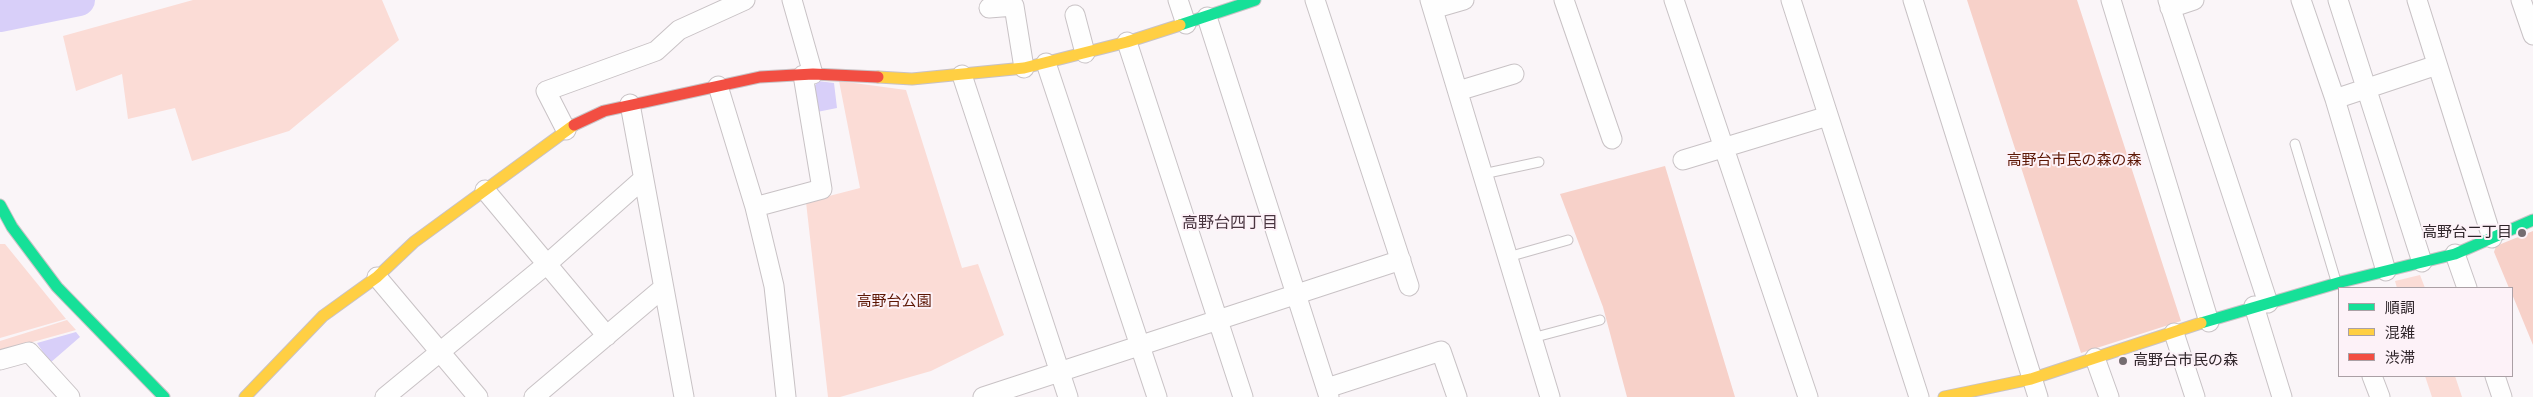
<!DOCTYPE html>
<html>
<head>
<meta charset="utf-8">
<style>
  body { margin:0 }
  #map { position:relative; width:2533px; height:397px; overflow:hidden; background:#faf5f8; font-family:Roboto,"Noto Sans JP",sans-serif }
  canvas { display:block }
  .legend { position:absolute; left:2338px; top:287px; width:175px; height:90px; box-sizing:border-box; background:#fdf2f8; border:1px solid #aaa0a5; margin:0; padding:6px 9px; list-style:none; font-size:15px; color:#2e2429 }
  .legend li { display:flex; align-items:center; gap:10px; height:25px }
  .legend b { width:25px; border:1px solid #aaa0a5 }
</style>
</head>
<body>
<div id="map">
<canvas width="2533" height="397"></canvas>
<ul class="legend">
<li><b style="height:6px;background:#16e098"></b>順調</li>
<li><b style="height:6px;background:#ffcf43"></b>混雑</li>
<li><b style="height:6px;background:#f24e42"></b>渋滞</li>
</ul>
</div>
<script>
const ctx = document.querySelector('canvas').getContext('2d');
ctx.lineJoin = 'round';
function fillPath(path, color) { ctx.fillStyle = color; ctx.fill(path, 'evenodd'); }
const poly = rows => new Path2D(rows.map(r => 'M' + r).join(''));
function strokePath(path, color, width, dash) { ctx.strokeStyle = color; ctx.lineWidth = width; ctx.lineCap = dash ? 'butt' : 'round'; ctx.setLineDash(dash || []); ctx.stroke(path); }
function drawText(font, color, halo, rows, align = 'center') {
  ctx.font = font + ' Roboto,"Noto Sans JP",sans-serif'; ctx.lineWidth = 4; ctx.setLineDash([]); ctx.textBaseline = 'middle'; ctx.strokeStyle = halo; ctx.fillStyle = color; for (const [text, x, y, turn = 0] of rows) {
    ctx.save(); ctx.translate(x, y); ctx.rotate((+turn || 0) * Math.PI / 180); ctx.textAlign = isNaN(turn) ? turn : align; if (halo) ctx.strokeText(text, 0, 0); ctx.fillText(text, 0, 0); ctx.restore();
  }
}
fillPath(poly([
  [193,0,382,0,399,40,289,131,192,161,175,108,128,119,122,74,76,91,63,36],
  [839,81,906,90,962,268,978,264,1004,335,931,371,840,397,828,397,806,202,860,188],
  [0,244,5,244,66,319,0,338],
  [2420,275,2425,288,2397,288,2395,281],
  [67,320,76,330,0,351,0,341],
  [2425,376,2455,376,2462,397,2432,397]
]), '#fbdcd6');
fillPath(poly([
  [1967,0,2077,0,2181,321,2081,353],
  [1665,166,1735,397,1627,397,1603,307,1560,194],
  [2533,231,2533,345,2512,294,2512,288,2509,288,2494,252,2496,246]
]), '#f7d1c9');
fillPath(poly([
  [818,81,834,83,837,108,817,112,812,90],
  [76,332,80,337,50,363,37,343]
]), '#d8cff9');
strokePath(poly([
  [0,16,79,0]
]), '#d8cff9', 32);
const lane = poly([
  [2295,144,2336,281],
  [1483,174,1539,162],
  [1508,257,1568,240],
  [1532,338,1600,320]
]);
const street = poly([
  [792,0,813,74],
  [1178,0,1186,24],
  [1315,0,1409,286],
  [1430,0,1550,397],
  [1564,0,1612,139],
  [1674,0,1808,397],
  [1791,0,1919,397],
  [1913,0,2038,397],
  [2111,0,2209,322],
  [2168,0,2268,303],
  [2301,0,2335,99,2386,271],
  [2338,0,2422,262],
  [2417,0,2492,238],
  [2521,0,2533,35],
  [989,8,1014,6,1024,68],
  [2170,8,2194,0],
  [1433,9,1464,0],
  [1075,15,1085,53],
  [1207,17,1329,397],
  [1127,42,1243,397],
  [1046,63,1157,397],
  [962,75,1068,397],
  [718,86,755,207,774,286,786,397],
  [1458,91,1514,74],
  [2335,99,2437,65],
  [630,104,684,397],
  [566,130,546,91,656,51,679,30,745,0],
  [1683,160,1828,116],
  [485,190,607,336],
  [755,207,822,189,803,75],
  [2455,254,2467,288],
  [377,277,478,397],
  [2254,306,2282,397],
  [2174,333,2195,397],
  [2095,358,2109,397],
  [0,360,29,352,70,397],
  [2372,376,2380,397],
  [2495,376,2502,397],
  [1327,388,1441,351,1457,397],
  [385,397,547,264,643,179],
  [534,397,663,288],
  [983,397,1401,260]
]);
const fast = poly([
  [1180,25,1255,0],
  [0,205,12,227,57,287,164,397],
  [2201,323,2341,282,2455,254,2533,220]
]);
const slow = poly([
  [878,77,912,79,1024,68,1127,42,1180,25],
  [245,397,323,316,377,277,414,242,574,125],
  [1944,397,2031,379,2201,323]
]);
const jam = poly([
  [574,125,604,111,760,77,813,74,878,77]
]);
strokePath(lane, '#c8c2c5', 11);
strokePath(street, '#c8c2c5', 21);
strokePath(fast, '#c8c2c5', 13);
strokePath(slow, '#c8c2c5', 13);
strokePath(jam, '#c8c2c5', 13);
strokePath(lane, '#fefefe', 9);
strokePath(street, '#fefefe', 19);
strokePath(fast, '#16e098', 11);
strokePath(slow, '#ffcf43', 11);
strokePath(jam, '#f24e42', 11);
for (const [x, y, r, color] of [
  [2522,233,5,"#756d71"],
  [2123,361,5,"#756d71"]
]) { const dot = new Path2D(); dot.arc(x, y, r, 0, 2 * Math.PI); ctx.fillStyle = color; ctx.fill(dot); strokePath(dot, '#fdf2f8', 2); }
drawText('15px', '#5c1604', '#fdf2f8', [
  ["高野台市民の森の森",2074,161],
  ["高野台公園",894,302]
]);
drawText('15px', '#2e2429', '#fdf2f8', [
  ["高野台二丁目",2512,233],
  ["高野台市民の森",2133,361,"left"]
], 'right');
drawText('16px', '#493540', '#fdf2f8', [
  ["高野台四丁目",1230,224]
]);
</script>
</body>
</html>
